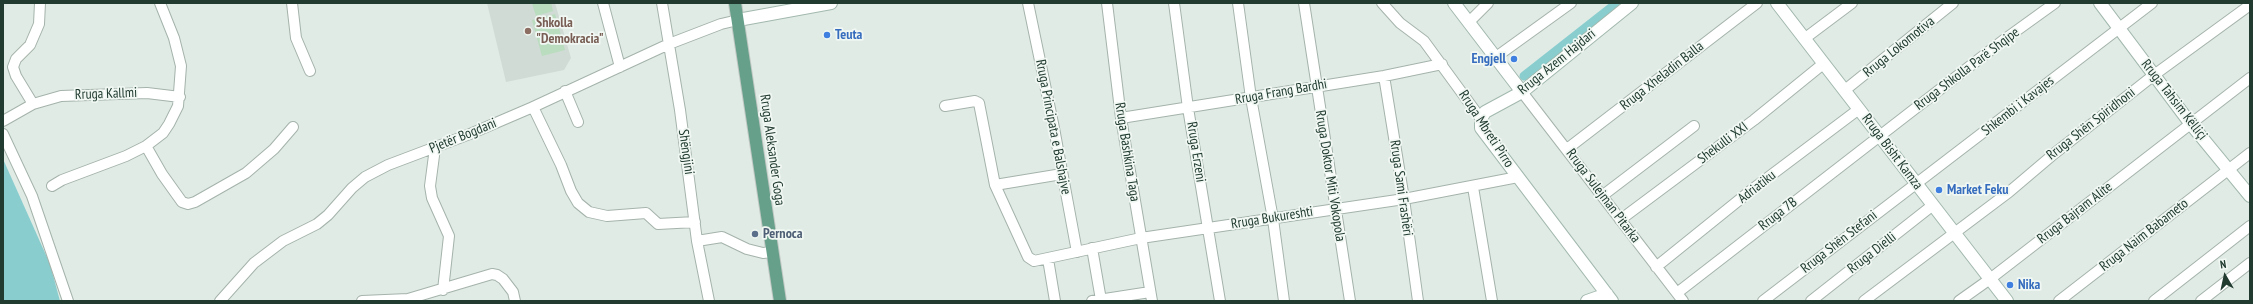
<!DOCTYPE html>
<html>
<head>
<meta charset="utf-8">
<style>
  body { margin:0 }
  #map { position:relative; width:2253px; height:304px; overflow:hidden; background:#e1ebe5; font-family:"PT Sans Narrow",sans-serif }
  canvas { display:block }
  .frame { position:absolute; inset:0; border:4px solid #213b31; pointer-events:none }
  .north { position:absolute; left:2205px; top:256px; width:40px; height:40px; -webkit-text-stroke:3px #f1f8f3; paint-order:stroke; rotate:351deg; font-size:11px; font-weight:700; line-height:16px; text-align:center; color:#213b31 }
  .north::after { content:''; display:block; margin:auto; width:14px; height:18px; background:#213b31; clip-path:polygon(50% 0,100% 100%,50% 72%,0 100%) }
</style>
</head>
<body>
<div id="map">
<canvas width="2253" height="304"></canvas>
<div class="frame"></div>
<div class="north">N</div>
</div>
<script>
const ctx = document.querySelector('canvas').getContext('2d');
ctx.lineJoin = 'round';
function fillPath(path, color) { ctx.fillStyle = color; ctx.fill(path, 'evenodd'); }
const poly = rows => new Path2D(rows.map(r => 'M' + r).join(''));
function strokePath(path, color, width, dash) { ctx.strokeStyle = color; ctx.lineWidth = width; ctx.lineCap = dash ? 'butt' : 'round'; ctx.setLineDash(dash || []); ctx.stroke(path); }
function drawText(font, color, halo, rows, align = 'center') {
  ctx.font = font + ' "PT Sans Narrow",sans-serif'; ctx.lineWidth = 3.5; ctx.setLineDash([]); ctx.textBaseline = 'middle'; ctx.strokeStyle = halo; ctx.fillStyle = color; for (const [text, x, y, turn = 0] of rows) {
    ctx.save(); ctx.translate(x, y); ctx.rotate((+turn || 0) * Math.PI / 180); ctx.textAlign = isNaN(turn) ? turn : align; if (halo) ctx.strokeText(text, 0, 0); ctx.fillText(text, 0, 0); ctx.restore();
  }
}
fillPath(poly([
  [487,3,555,3,571,58,564,70,506,82]
]), '#cfdbd4');
fillPath(poly([
  [532,3,551,3,553,11,536,16],
  [555,14,565,50,542,56,532,20]
]), '#badcbf');
fillPath(poly([
  [3,159,50,264,60,301,3,301]
]), '#89cdcf');
strokePath(poly([
  [1524,76,1617,3]
]), '#89cdcf', 9);
const street = poly([
  [292,3,296,38,310,71],
  [603,3,620,67],
  [662,3,680,110,697,241,709,301],
  [1028,3,1054,128,1077,252],
  [1107,3,1121,118,1152,301],
  [1174,3,1188,108,1220,301],
  [1238,3,1251,98,1273,219,1284,301],
  [1304,3,1350,301],
  [1382,3,1400,23,1424,41,1481,119],
  [1469,22,1488,3],
  [1804,39,1852,3],
  [1496,57,1571,3],
  [1384,76,1404,199,1418,301],
  [1845,90,1953,3],
  [565,91,578,122],
  [1522,92,1683,301],
  [33,104,16,76,13,67,16,59,30,45,39,24,40,3],
  [945,106,975,101,979,103,995,185,1028,257,1034,261,1141,238,1404,199,1518,177],
  [533,107,561,165,571,191,578,203,589,212,607,216,646,213,658,224,695,222],
  [1121,118,1384,76,1442,64],
  [3,121,33,104,61,96,147,93,180,97],
  [3,134,32,196,68,301],
  [146,146,162,174,182,202,188,204,195,202,246,173,274,149,293,127],
  [435,148,430,186,432,198,449,236,443,290],
  [1567,149,1757,3],
  [995,185,1062,174],
  [52,186,62,180,126,156,146,146,163,133,169,124,178,106,181,66,174,38,160,3],
  [1473,187,1492,301],
  [1602,196,1694,126],
  [1620,220,1754,120,1823,64],
  [697,241,722,237,747,249,763,253,772,252],
  [1092,248,1101,300],
  [1048,259,1055,301],
  [1656,267,1754,188,1859,109],
  [1677,293,2005,39,2055,3],
  [220,301,254,263,283,241,317,224,328,215,352,188,365,177,388,165,470,134,533,107,669,44,721,24,738,20],
  [362,301,408,299,492,274,497,275,503,279,513,292,515,301],
  [1092,301,1150,292],
  [1763,301,2152,3],
  [1811,301,1933,205],
  [1864,301,2009,192,2055,153,2154,75,2250,5],
  [1959,301,1990,279,2250,78],
  [2059,301,2250,153],
  [2154,301,2250,226],
  [2201,301,2250,263]
]);
const secondary = poly([
  [1454,3,1522,92],
  [1777,3,2007,301],
  [2100,3,2190,123,2250,196],
  [738,20,831,3],
  [1587,301,1607,294],
  [1612,301,1487,136,1481,128,1481,119,1485,112,1522,92,1632,3]
]);
const primary = poly([
  [735,3,780,301]
]);
strokePath(street, '#a4b3ab', 12);
strokePath(secondary, '#a2b9ae', 14);
strokePath(primary, '#c1c8c5', 14);
strokePath(street, '#fff', 10);
strokePath(secondary, '#fff', 12);
strokePath(primary, '#66a08a', 12);
for (const [x, y, r, color] of [
  [528,31,4,"#8d6e63"],
  [827,35,4,"#3f7fe0"],
  [1514,59,4,"#3f7fe0"],
  [1939,190,4,"#3f7fe0"],
  [755,234,4,"#5c6f8a"],
  [2010,285,4,"#3f7fe0"]
]) { const dot = new Path2D(); dot.arc(x, y, r, 0, 2 * Math.PI); ctx.fillStyle = color; ctx.fill(dot); strokePath(dot, '#f1f8f3', 1.5); }
drawText('bold 14px', '#785e54', '#f1f8f3', [
  ["Shkolla",536,23],
  ["\"Demokracia\"",536,39]
], 'left');
drawText('bold 14px', '#366cbe', '#f1f8f3', [
  ["Teuta",835,35],
  ["Engjell",1506,59,"right"],
  ["Market Feku",1947,190],
  ["Nika",2018,285]
], 'left');
drawText('14px', '#213b31', '#f1f8f3', [
  ["Rruga Lokomotiva",1899,47,-39],
  ["Rruga Azem Hajdari",1557,62,-39],
  ["Rruga Shkolla Parë Shqipe",1967,69,-37],
  ["Rruga Xheladin Balla",1662,76,-38],
  ["Rruga Frang Bardhi",1281,92,-10],
  ["Rruga Kallmi",106,94,-2],
  ["Rruga Tahsim Këlliçi",2174,100,52],
  ["Shkembi i Kavajes",2018,106,-38],
  ["Rruga Shën Spiridhoni",2091,124,-38],
  ["Rruga Principata e Balshajve",1053,127,79],
  ["Rruga Mbreti Pirro",1486,129,57],
  ["Pjetër Bogdani",463,136,-22],
  ["Shekulli XXI",1723,143,-37],
  ["Rruga Aleksander Goga",772,150,82],
  ["Shëngjini",686,152,82],
  ["Rruga Bashkina Taga",1127,152,81],
  ["Rruga Erzeni",1196,152,81],
  ["Rruga Bisht Kamza",1892,152,53],
  ["Rruga Doktor Miti Vokopola",1330,176,81],
  ["Adriatiku",1757,187,-38],
  ["Rruga Sami Frashëri",1401,188,82],
  ["Rruga Sulejman Pitarka",1603,196,53],
  ["Rruga Bajram Alite",2075,213,-38],
  ["Rruga 7B",1778,214,-38],
  ["Rruga Bukureshti",1272,218,-9],
  ["Rruga Naim Babameto",2144,235,-38],
  ["Rruga Shën Stefani",1839,242,-38],
  ["Rruga Dielli",1872,253,-38]
]);
drawText('bold 14px', '#4e5e75', '#f1f8f3', [
  ["Pernoca",763,234]
], 'left');
</script>
</body>
</html>
